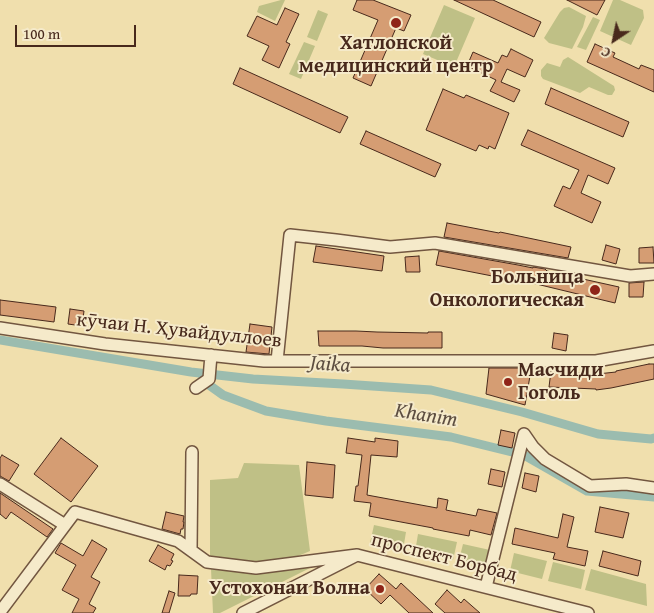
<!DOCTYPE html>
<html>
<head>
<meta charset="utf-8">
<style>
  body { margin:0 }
  #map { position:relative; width:654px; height:613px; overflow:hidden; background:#f0dfad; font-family:"Gentium Book Plus",serif }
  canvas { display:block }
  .north { position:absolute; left:589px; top:15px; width:50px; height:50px; -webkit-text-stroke:4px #f5eaca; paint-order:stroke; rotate:214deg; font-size:14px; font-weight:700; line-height:20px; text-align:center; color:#48291c }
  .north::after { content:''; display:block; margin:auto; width:18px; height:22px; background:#48291c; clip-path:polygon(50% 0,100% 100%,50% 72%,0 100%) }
  .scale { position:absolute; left:15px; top:25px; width:121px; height:22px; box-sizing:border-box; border:2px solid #48291c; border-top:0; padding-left:6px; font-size:15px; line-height:18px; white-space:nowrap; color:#48291c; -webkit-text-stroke:4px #f5eaca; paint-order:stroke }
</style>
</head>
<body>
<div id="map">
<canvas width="654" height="613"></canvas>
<div class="north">С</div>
<div class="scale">100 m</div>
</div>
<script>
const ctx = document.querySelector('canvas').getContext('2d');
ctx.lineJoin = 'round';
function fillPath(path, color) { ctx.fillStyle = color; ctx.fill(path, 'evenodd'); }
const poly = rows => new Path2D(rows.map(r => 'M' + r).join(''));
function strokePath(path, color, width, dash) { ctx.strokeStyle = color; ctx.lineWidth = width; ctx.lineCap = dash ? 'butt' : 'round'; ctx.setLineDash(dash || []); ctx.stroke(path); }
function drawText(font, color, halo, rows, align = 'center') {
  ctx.font = font + ' "Gentium Book Plus",serif'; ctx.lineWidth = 4; ctx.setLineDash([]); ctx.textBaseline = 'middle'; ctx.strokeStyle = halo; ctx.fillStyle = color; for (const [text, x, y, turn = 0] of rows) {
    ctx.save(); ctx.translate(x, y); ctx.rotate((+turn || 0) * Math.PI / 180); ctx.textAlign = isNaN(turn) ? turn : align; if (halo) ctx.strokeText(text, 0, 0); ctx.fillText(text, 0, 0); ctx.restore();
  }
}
fillPath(poly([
  [281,0,285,0,275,21,257,12,259,6],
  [613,0,620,0,643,10,644,18,631,45,600,31],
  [444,5,475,18,454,67,423,54],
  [569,7,586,16,583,27,572,49,549,43,544,38,560,12,564,8],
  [318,10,328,14,317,41,307,37],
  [593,17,600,20,586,50,577,47],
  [304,42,315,46,301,79,289,74],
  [568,57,614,86,615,90,612,95,608,95,589,87,580,93,543,79,541,76,541,70,547,63,560,67,563,60],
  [244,463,299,465,310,551,291,559,258,564,210,559,210,480,238,478],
  [374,525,406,532,403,550,370,543],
  [418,534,457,542,453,560,415,552],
  [463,544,490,550,486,567,459,560],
  [514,553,547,561,542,579,510,571],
  [553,562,585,570,581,589,548,581],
  [310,568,220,613,213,613,211,569,253,574],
  [591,569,646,584,647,606,585,590]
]), '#bfc086');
strokePath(poly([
  [0,340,191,372,253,379,343,384,431,390,522,412,598,434,651,439,654,438],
  [202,380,223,395,266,411,326,421,451,437,524,455,587,491,654,497]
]), '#9bbcaf', 9);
const building = poly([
  [357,0,373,0,411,15,404,31,396,28,371,86,353,78,378,20,353,10,357,0],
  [454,0,493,0,541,22,534,37,454,0],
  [567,0,605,0,597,15,567,0],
  [285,8,299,14,286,42,290,44,279,68,262,60,269,46,247,36,257,16,277,25,285,8],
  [595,44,615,53,613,57,639,69,641,65,654,70,654,92,587,62,595,44],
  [511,49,533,60,525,77,507,69,501,82,520,90,514,102,490,91,496,80,467,66,473,52,498,63,502,55,507,57,511,49],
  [240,68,348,117,340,133,233,84,240,68],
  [551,88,629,122,623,137,545,104,551,88],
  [443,89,464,98,466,95,509,113,495,149,489,146,488,149,479,145,476,151,426,130,443,89],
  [528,130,615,168,608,184,588,175,581,193,601,202,592,223,554,206,563,186,570,189,579,170,521,145,528,130],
  [366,131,441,164,435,177,360,144,366,131],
  [447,223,499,233,500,232,571,247,568,258,444,237,447,223],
  [606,245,620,249,616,264,602,260,606,245],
  [316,246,384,256,382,271,313,262,316,246],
  [653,247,654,263,639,263,639,248,653,247],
  [439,251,518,265,533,268,533,267,545,269,547,271,619,287,615,303,524,281,523,282,436,265,439,251],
  [419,256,420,272,406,272,405,257,419,256],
  [644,282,643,297,629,297,629,283,644,282],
  [0,300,56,307,54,322,0,315,0,300],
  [70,309,84,311,82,326,68,324,70,309],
  [250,324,272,327,269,354,246,352,250,324],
  [318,331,356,331,377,332,428,333,428,332,442,332,442,348,383,348,362,346,319,346,318,331],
  [554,333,568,335,566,351,552,348,554,333],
  [649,364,654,364,654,379,611,388,596,390,596,389,549,387,551,371,574,373,588,373,588,375,616,372,616,371,649,364],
  [489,368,520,368,531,370,525,405,486,394,489,368],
  [501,430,515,433,512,448,498,445,501,430],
  [61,438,98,466,71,502,34,474,61,438],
  [348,438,375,442,375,438,398,441,397,457,371,455,367,495,437,508,438,498,448,500,446,510,476,516,478,509,497,513,491,535,470,530,469,536,433,529,433,528,369,516,371,503,354,501,356,486,358,486,362,455,346,453,348,438],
  [2,455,19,465,9,481,0,476,0,458,2,455],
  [307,462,335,465,333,498,305,495,307,462],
  [491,469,505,472,502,487,488,484,491,469],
  [525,473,539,476,536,492,522,488,525,473],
  [0,493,53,529,47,537,11,512,6,519,0,514,0,493],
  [600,507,629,513,623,538,595,532,600,507],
  [166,512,184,516,183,522,184,522,183,529,181,529,180,534,162,529,166,512],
  [563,514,574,517,567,547,588,551,585,566,553,559,555,553,512,544,515,528,558,538,563,514],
  [92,540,107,549,91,577,100,582,89,604,96,608,93,613,72,613,79,599,62,590,76,565,55,553,61,543,83,556,92,540],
  [158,545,174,554,171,560,173,561,170,566,167,565,165,570,149,561,158,545],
  [603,551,641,561,638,576,599,566,603,551],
  [379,574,396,589,401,583,433,613,409,613,390,595,381,604,365,589,379,574],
  [179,575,198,576,197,594,191,594,190,596,178,596,179,575],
  [447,590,461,603,464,599,480,613,445,613,435,604,447,590],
  [169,591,175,593,169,613,162,613,169,591]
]);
fillPath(building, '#d59d73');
strokePath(building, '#48291c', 1);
const minor = poly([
  [0,328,105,344,264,361,596,361,654,351],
  [277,361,290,235,336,240,390,247,435,243,630,276,654,274],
  [196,388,209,379,211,355],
  [0,484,65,525],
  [191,550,192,452],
  [486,587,524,434,533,447,545,459,590,486,626,484,654,488],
  [0,612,75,512,178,541,207,562,256,568,357,555],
  [243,613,357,555,588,613]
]);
strokePath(minor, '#725640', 14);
strokePath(minor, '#f5eaca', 11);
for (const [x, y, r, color] of [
  [396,23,6,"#8f2418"],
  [595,290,6,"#8f2418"],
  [508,382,5,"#8f2418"],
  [380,589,5,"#8f2418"]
]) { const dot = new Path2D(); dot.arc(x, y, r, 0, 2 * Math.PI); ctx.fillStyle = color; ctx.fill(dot); strokePath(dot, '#f5eaca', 2); }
drawText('bold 20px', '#48291c', '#f5eaca', [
  ["Хатлонской",396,44,"center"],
  ["медицинский центр",396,67,"center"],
  ["Больница",584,278],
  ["Онкологическая",584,301],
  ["Масчиди",518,371,"left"],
  ["Гоголь",518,394,"left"],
  ["Устохонаи Волна",370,589]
], 'right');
drawText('20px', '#48291c', '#f5eaca', [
  ["кӯчаи Н. Ҳувайдуллоев",179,331,6],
  ["проспект Борбад",444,558,14]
]);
drawText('italic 21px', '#5d4e41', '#f5eaca', [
  ["Jaika",330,365,4],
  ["Khanim",426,416,9]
]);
</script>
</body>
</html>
